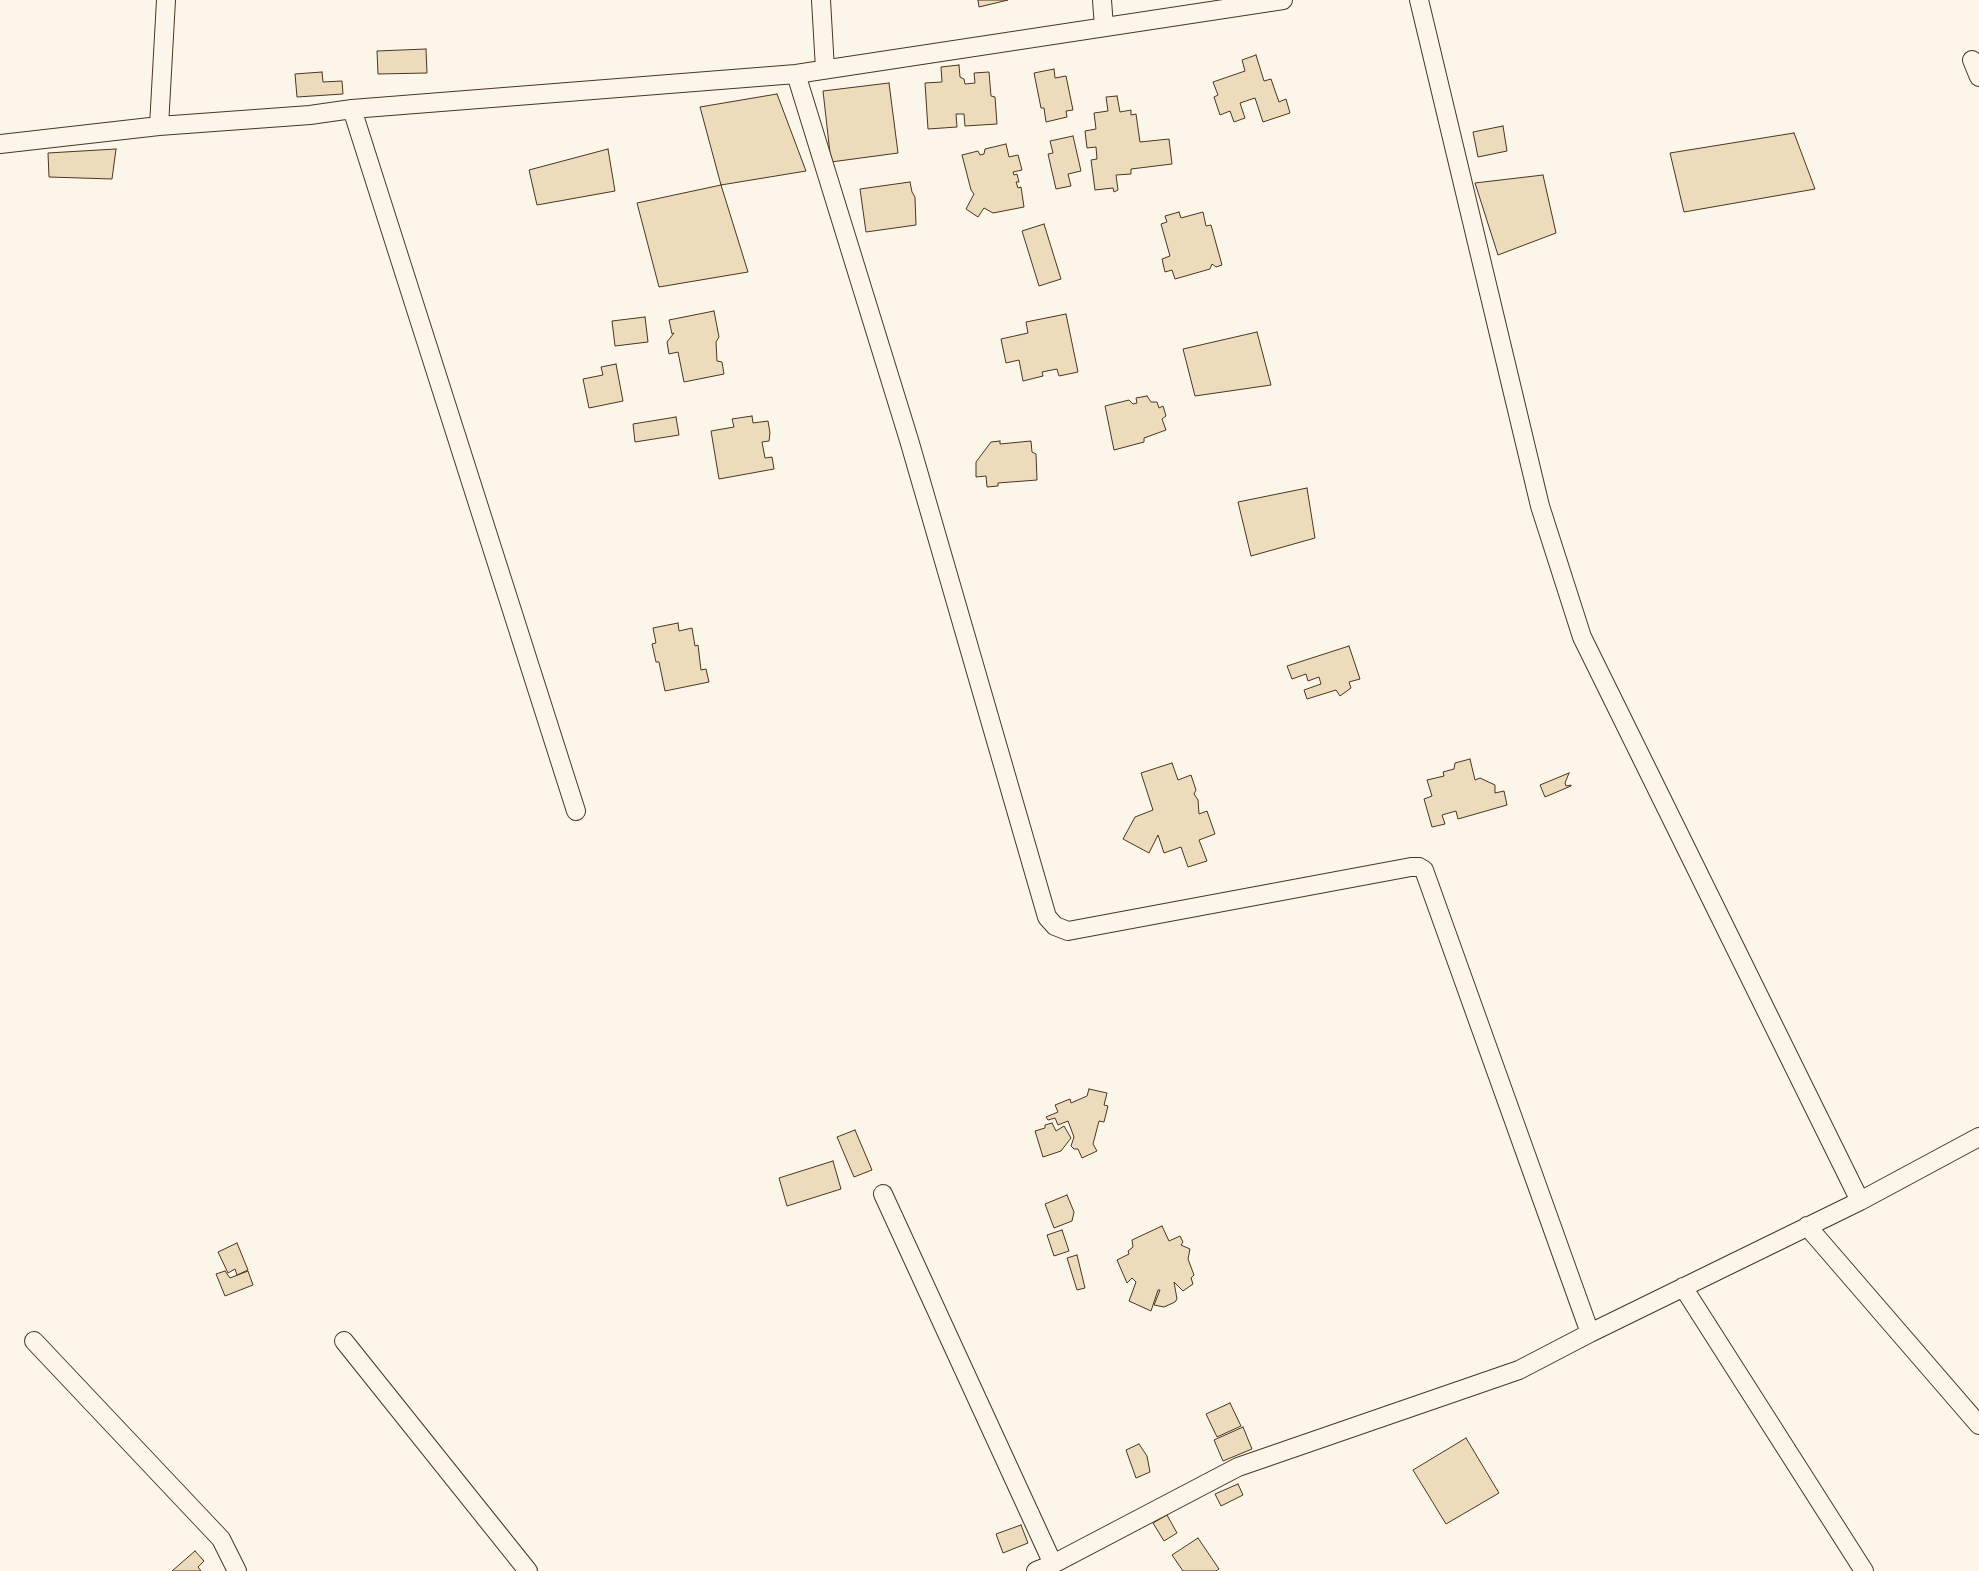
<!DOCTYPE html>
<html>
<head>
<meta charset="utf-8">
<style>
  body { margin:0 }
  canvas { display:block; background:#fbf6e9 }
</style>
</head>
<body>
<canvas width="1979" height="1571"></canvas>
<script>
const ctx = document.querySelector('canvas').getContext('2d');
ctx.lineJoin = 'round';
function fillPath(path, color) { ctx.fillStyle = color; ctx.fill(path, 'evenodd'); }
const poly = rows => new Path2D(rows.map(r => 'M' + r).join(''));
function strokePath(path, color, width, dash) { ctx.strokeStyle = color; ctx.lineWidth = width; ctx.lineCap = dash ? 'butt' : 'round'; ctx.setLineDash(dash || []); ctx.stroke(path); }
const building = poly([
  [978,0,1008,0,979,7,978,0],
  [426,49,427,73,378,74,377,51,426,49],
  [1256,55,1264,81,1271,79,1279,102,1286,99,1290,113,1263,122,1255,98,1240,103,1245,118,1234,122,1230,111,1220,115,1214,97,1218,95,1213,82,1245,71,1242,60,1256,55],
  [959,65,960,77,964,79,965,84,975,83,974,73,989,72,991,96,995,97,997,124,965,126,964,114,956,114,957,127,928,129,925,83,942,82,941,67,959,65],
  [1054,69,1055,78,1066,76,1073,110,1066,111,1067,117,1046,122,1044,108,1041,108,1034,73,1054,69],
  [322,72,323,82,342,81,343,94,297,97,295,74,322,72],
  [889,83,898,153,831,162,823,91,889,83],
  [777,94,806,171,721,185,700,107,777,94],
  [1117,96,1120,112,1131,110,1131,115,1136,114,1140,142,1169,139,1172,164,1131,169,1131,174,1116,175,1118,190,1114,192,1113,188,1095,190,1091,160,1097,159,1096,147,1087,148,1085,131,1096,129,1094,113,1108,111,1106,97,1117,96],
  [1503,126,1507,151,1478,157,1473,132,1503,126],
  [1794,133,1815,189,1684,212,1670,153,1794,133],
  [1073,136,1081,171,1068,174,1071,186,1056,189,1048,154,1053,153,1050,141,1073,136],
  [1006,144,1009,157,1018,155,1022,170,1013,172,1014,175,1017,174,1019,182,1016,182,1018,188,1021,187,1024,207,993,213,984,208,978,217,966,209,974,194,971,190,962,155,978,151,980,155,984,154,985,149,1006,144],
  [116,149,112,179,49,177,48,153,116,149],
  [608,149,615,191,537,205,529,170,608,149],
  [1543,175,1556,233,1498,255,1475,183,1543,175],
  [910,182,912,192,915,197,916,225,866,232,860,189,910,182],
  [721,185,748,272,659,287,637,203,721,185],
  [1179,212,1181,218,1203,212,1206,226,1211,225,1222,265,1216,267,1212,264,1210,269,1175,279,1172,270,1165,272,1162,259,1170,256,1161,224,1167,222,1165,216,1179,212],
  [1044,224,1061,279,1039,286,1022,231,1044,224],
  [714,311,719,337,716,342,717,361,722,362,724,374,684,382,678,352,669,354,667,342,674,333,672,334,669,320,714,311],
  [1066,314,1078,372,1059,376,1057,369,1042,372,1043,376,1023,381,1019,360,1006,363,1001,339,1028,333,1026,322,1066,314],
  [645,317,648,342,615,346,612,321,645,317],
  [1257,332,1271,385,1195,396,1183,349,1257,332],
  [616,364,623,401,589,408,583,379,603,375,601,367,616,364],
  [1147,396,1151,402,1157,402,1159,408,1163,406,1166,416,1162,419,1166,430,1144,438,1144,442,1114,450,1105,406,1129,400,1133,404,1137,403,1136,398,1147,396],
  [752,416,753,423,768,421,770,433,769,441,762,442,765,458,772,457,774,469,719,479,711,431,734,427,732,419,752,416],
  [676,417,679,435,635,442,633,424,676,417],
  [1000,441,1000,444,1031,441,1032,452,1036,454,1037,480,998,483,998,486,987,487,986,476,976,477,976,462,991,442,1000,441],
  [1307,488,1315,538,1251,556,1238,502,1307,488],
  [678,623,679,631,692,628,695,646,698,645,701,670,706,669,709,682,665,691,659,662,656,662,652,644,656,643,653,628,678,623],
  [1349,646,1360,679,1349,682,1351,688,1340,696,1336,690,1307,699,1304,690,1321,684,1319,677,1308,681,1306,674,1292,679,1287,666,1349,646],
  [1470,759,1475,780,1480,778,1495,785,1495,793,1504,791,1507,805,1458,819,1456,811,1442,815,1445,824,1432,827,1424,799,1432,796,1427,780,1444,776,1443,772,1454,769,1455,763,1470,759],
  [1172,763,1178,780,1191,775,1196,790,1194,794,1198,800,1199,814,1207,811,1215,834,1199,840,1207,861,1188,867,1181,847,1164,853,1158,835,1149,853,1123,839,1135,817,1153,810,1141,773,1172,763],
  [1569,773,1565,783,1566,786,1571,785,1571,786,1545,797,1540,785,1569,773],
  [1089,1089,1107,1093,1104,1105,1108,1106,1104,1122,1099,1121,1093,1144,1097,1151,1082,1158,1078,1149,1074,1149,1071,1146,1074,1137,1068,1121,1058,1125,1055,1118,1048,1120,1046,1117,1058,1112,1055,1105,1070,1099,1071,1103,1087,1096,1089,1089],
  [1052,1123,1056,1131,1064,1126,1071,1138,1061,1151,1043,1157,1035,1131,1045,1128,1045,1125,1052,1123],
  [855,1130,872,1170,854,1177,837,1137,855,1130],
  [833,1161,841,1189,787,1206,779,1178,833,1161],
  [1067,1195,1074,1212,1072,1221,1054,1228,1045,1204,1067,1195],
  [1162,1226,1169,1241,1180,1236,1183,1242,1181,1245,1190,1249,1188,1259,1194,1275,1191,1278,1193,1284,1183,1291,1174,1282,1177,1299,1175,1302,1164,1307,1154,1305,1160,1290,1158,1290,1151,1311,1129,1301,1136,1282,1132,1278,1127,1283,1117,1260,1129,1254,1128,1251,1133,1247,1132,1240,1162,1226],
  [1062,1230,1069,1251,1054,1256,1047,1235,1062,1230],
  [237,1243,248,1270,237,1275,235,1269,228,1273,218,1252,237,1243],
  [1077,1255,1085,1288,1077,1290,1067,1258,1077,1255],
  [225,1271,230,1278,248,1271,253,1285,225,1296,216,1274,225,1271],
  [1230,1403,1241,1426,1217,1437,1206,1414,1230,1403],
  [1243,1427,1252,1449,1223,1461,1214,1440,1243,1427],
  [1466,1438,1499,1493,1446,1524,1413,1470,1466,1438],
  [1139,1444,1147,1456,1150,1472,1136,1478,1126,1450,1139,1444],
  [1238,1484,1243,1495,1221,1506,1215,1494,1238,1484],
  [1167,1515,1177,1533,1164,1541,1153,1523,1167,1515],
  [1021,1525,1028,1543,1003,1553,996,1534,1021,1525],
  [1198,1538,1219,1569,1216,1571,1183,1571,1172,1555,1198,1538],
  [195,1551,204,1561,198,1567,201,1571,172,1571,195,1551]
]);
fillPath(building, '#ecdcbc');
strokePath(building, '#4a3520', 1);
const minor = poly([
  [821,0,825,69],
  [1102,0,1104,27],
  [1419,0,1540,506,1582,637,1860,1201],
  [1972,60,1979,77],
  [796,74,909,440,1047,917,1055,926,1068,931,1411,867,1419,867,1424,870,1590,1333],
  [352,109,576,811],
  [159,126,166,0],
  [0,144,159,126,310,115,352,109,796,74,1283,0],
  [883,1194,1053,1564],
  [1807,1226,1979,1425],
  [1683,1287,1864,1571],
  [34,1341,221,1539,237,1571],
  [344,1341,528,1571],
  [1036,1571,1053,1564,1238,1467,1519,1370,1590,1333,1860,1201,1979,1137]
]);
strokePath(minor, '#4a3520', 20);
strokePath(minor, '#fbf6e9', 18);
</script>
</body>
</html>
